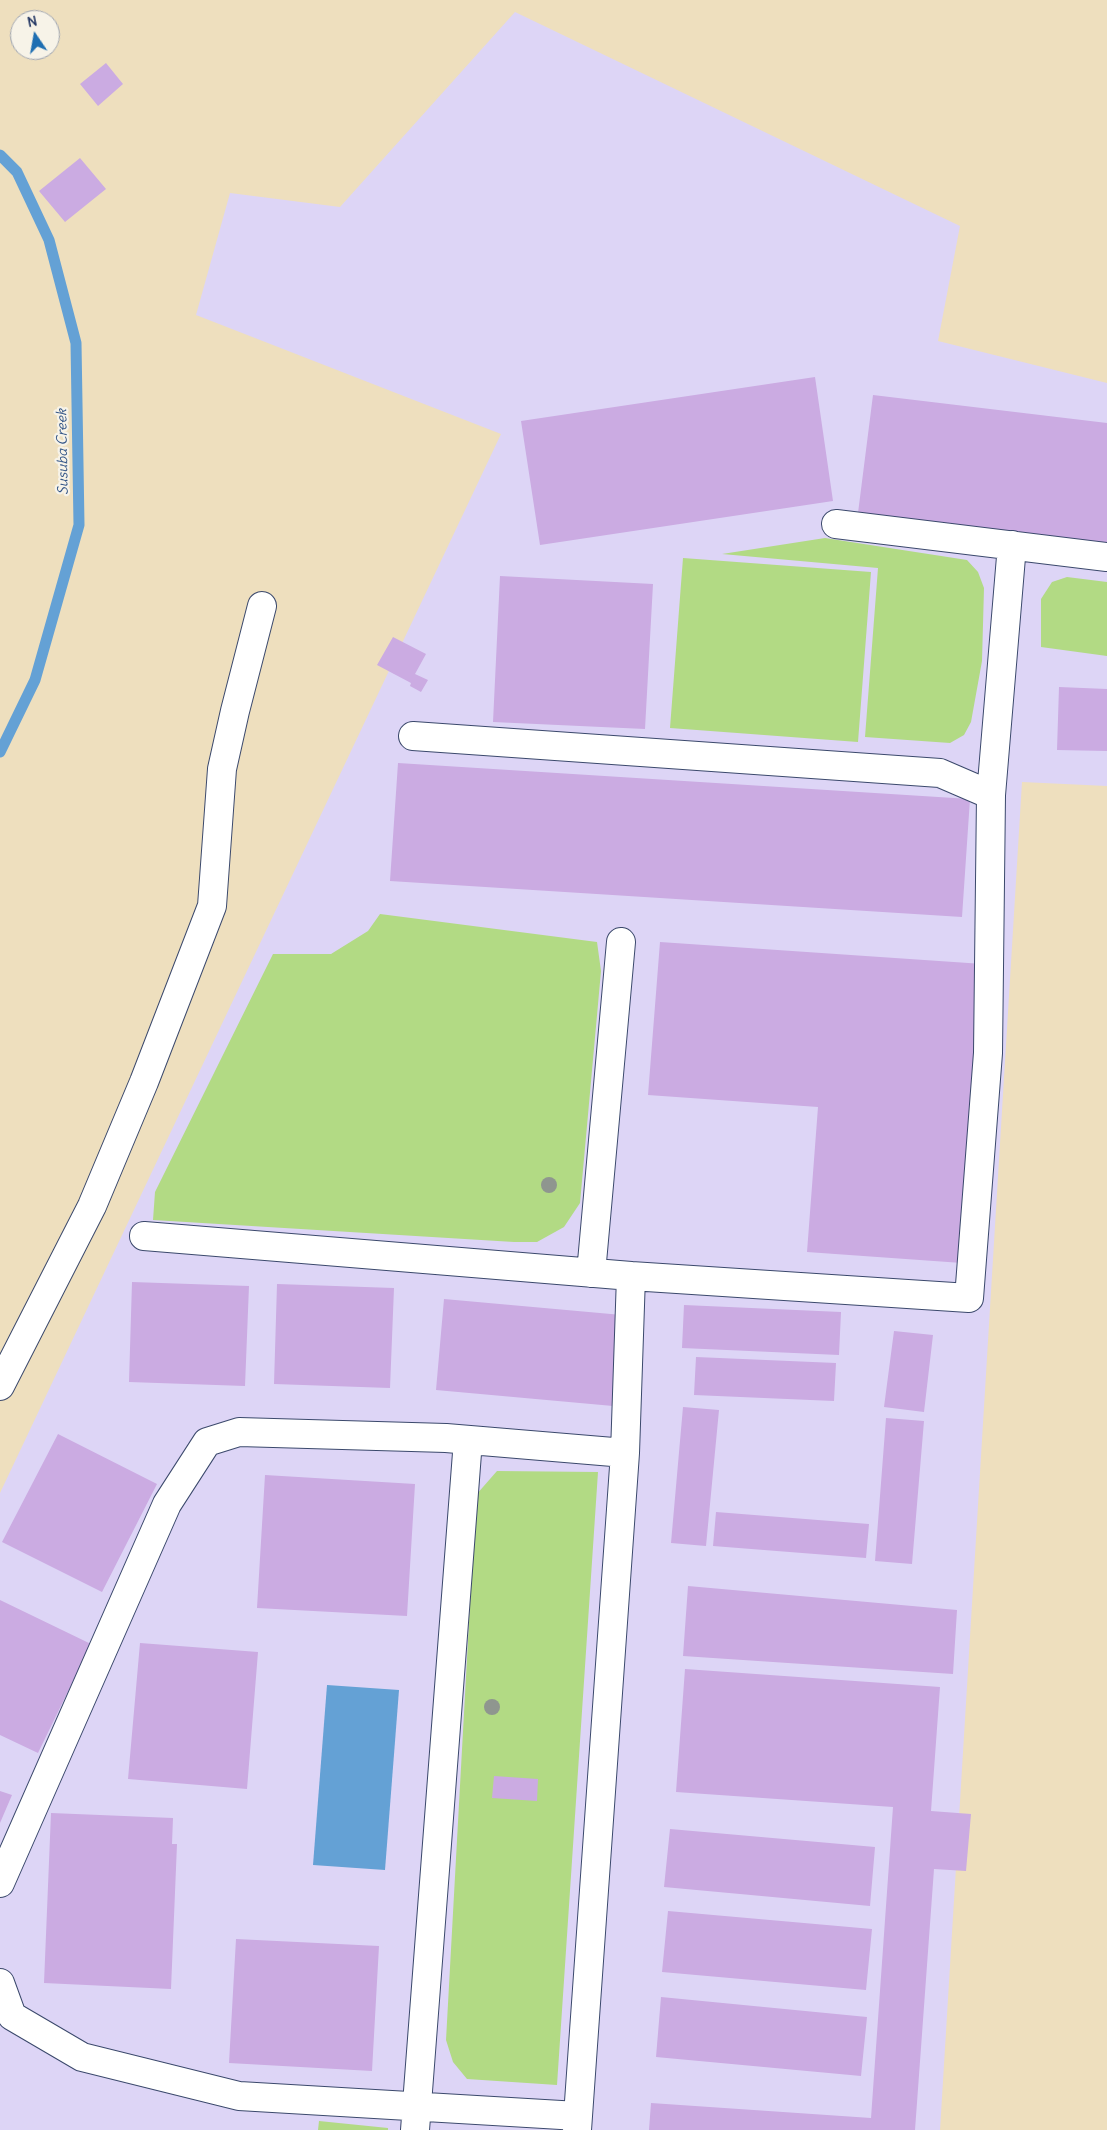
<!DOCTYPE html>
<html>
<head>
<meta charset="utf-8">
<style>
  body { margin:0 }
  #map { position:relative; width:1107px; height:2130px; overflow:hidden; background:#eedfbe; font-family:Delius,sans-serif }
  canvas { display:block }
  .north { position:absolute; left:10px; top:10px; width:50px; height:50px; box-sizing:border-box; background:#f7f3e8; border:1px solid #9fa5b1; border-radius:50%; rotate:348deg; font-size:14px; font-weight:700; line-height:20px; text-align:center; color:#1b2f5e }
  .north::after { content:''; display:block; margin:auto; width:18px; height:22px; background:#1f6fb2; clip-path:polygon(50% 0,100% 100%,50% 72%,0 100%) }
</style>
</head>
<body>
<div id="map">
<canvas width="1107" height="2130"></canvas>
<div class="north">N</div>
</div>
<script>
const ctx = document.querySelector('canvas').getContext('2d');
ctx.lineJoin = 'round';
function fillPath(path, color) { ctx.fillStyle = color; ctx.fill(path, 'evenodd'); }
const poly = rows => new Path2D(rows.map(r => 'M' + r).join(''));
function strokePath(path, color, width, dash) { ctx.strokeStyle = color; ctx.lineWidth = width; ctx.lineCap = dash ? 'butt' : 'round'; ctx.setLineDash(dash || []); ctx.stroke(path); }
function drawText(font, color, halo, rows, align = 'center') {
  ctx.font = font + ' Delius,sans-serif'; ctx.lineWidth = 4.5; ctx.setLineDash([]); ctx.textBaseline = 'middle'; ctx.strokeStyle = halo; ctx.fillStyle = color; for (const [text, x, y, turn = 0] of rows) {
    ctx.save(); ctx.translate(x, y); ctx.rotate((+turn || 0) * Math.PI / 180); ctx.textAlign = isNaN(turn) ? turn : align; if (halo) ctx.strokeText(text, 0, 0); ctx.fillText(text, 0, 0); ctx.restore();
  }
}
fillPath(poly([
  [515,12,960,226,938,341,1107,383,1107,786,1022,782,940,2130,0,2130,0,1493,501,434,196,315,230,193,340,207]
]), '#ddd5f6');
fillPath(poly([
  [825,538,967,560,978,572,984,588,982,661,971,722,964,735,950,743,865,737,878,568,722,554],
  [683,558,871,572,858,742,670,728],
  [1067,577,1107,582,1107,656,1041,647,1041,599,1052,582],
  [380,914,597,942,601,971,580,1203,564,1227,537,1242,514,1242,153,1220,155,1192,273,954,331,954,368,931],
  [497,1471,598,1472,557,2085,467,2079,453,2062,446,2040,476,1495],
  [319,2121,388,2128,388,2130,318,2130]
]), '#b2da84');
fillPath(poly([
  [327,1685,399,1690,385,1870,313,1865]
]), '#64a1d5');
strokePath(poly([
  [0,155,17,172,49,240,76,343,79,525,35,680,0,752]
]), '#64a1d5', 11);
fillPath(poly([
  [106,63,123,84,98,106,80,84],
  [80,158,106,189,65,222,39,191],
  [815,377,833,501,540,545,521,421],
  [873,395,1107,423,1107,544,858,513],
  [500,576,653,584,645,729,493,722],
  [393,637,426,654,415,674,428,680,421,692,410,686,411,683,377,665],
  [1059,687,1107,689,1107,751,1057,750],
  [398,763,970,799,962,917,390,881],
  [660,942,983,964,962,1263,807,1252,818,1107,648,1095],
  [132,1282,249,1286,245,1386,129,1382],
  [277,1284,394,1288,390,1388,274,1384],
  [444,1299,622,1315,613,1406,436,1390],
  [684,1305,841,1312,839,1355,682,1348],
  [894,1331,933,1335,924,1412,884,1407],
  [696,1357,836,1363,834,1401,694,1395],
  [683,1407,719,1410,706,1546,671,1543],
  [886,1418,924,1421,912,1564,875,1561],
  [58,1434,157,1484,102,1592,2,1542],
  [265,1475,415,1484,407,1616,257,1608],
  [716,1512,869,1524,866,1558,713,1546],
  [688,1586,957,1610,953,1674,683,1656],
  [0,1600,91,1644,38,1753,0,1735],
  [140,1643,258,1652,247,1789,128,1779],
  [685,1669,940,1687,931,1811,971,1814,966,1871,934,1869,915,2130,649,2130,651,2103,871,2118,893,1807,676,1792],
  [494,1776,538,1779,537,1801,492,1798],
  [0,1791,12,1795,0,1823],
  [51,1813,173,1818,172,1844,177,1844,171,1989,44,1983],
  [670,1829,875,1847,870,1906,664,1887],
  [668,1911,872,1929,866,1990,662,1972],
  [236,1939,379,1946,372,2071,229,2063],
  [661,1997,867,2017,861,2076,656,2057]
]), '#cbabe2');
const minor = poly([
  [836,524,1107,557],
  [413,736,940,773,991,795,988,1053,969,1298,631,1276,625,1453,577,2130],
  [991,795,1012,545],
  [144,1236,631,1276],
  [591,1273,621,942],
  [0,1386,92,1206,144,1082,212,906,222,769,235,711,262,606],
  [0,1883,167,1504,207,1442,239,1432,446,1438,625,1453],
  [0,1983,12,2016,82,2057,239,2096,578,2116],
  [415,2130,468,1440]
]);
strokePath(minor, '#3b496c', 30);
strokePath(minor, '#fff', 28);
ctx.fillStyle = '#8f968f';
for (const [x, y] of [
  [549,1185],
  [492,1707]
]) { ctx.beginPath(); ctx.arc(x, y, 8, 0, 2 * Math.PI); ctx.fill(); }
drawText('italic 14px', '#355788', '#f7f3e8', [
  ["Susuba Creek",63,452,-91]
]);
</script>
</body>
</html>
